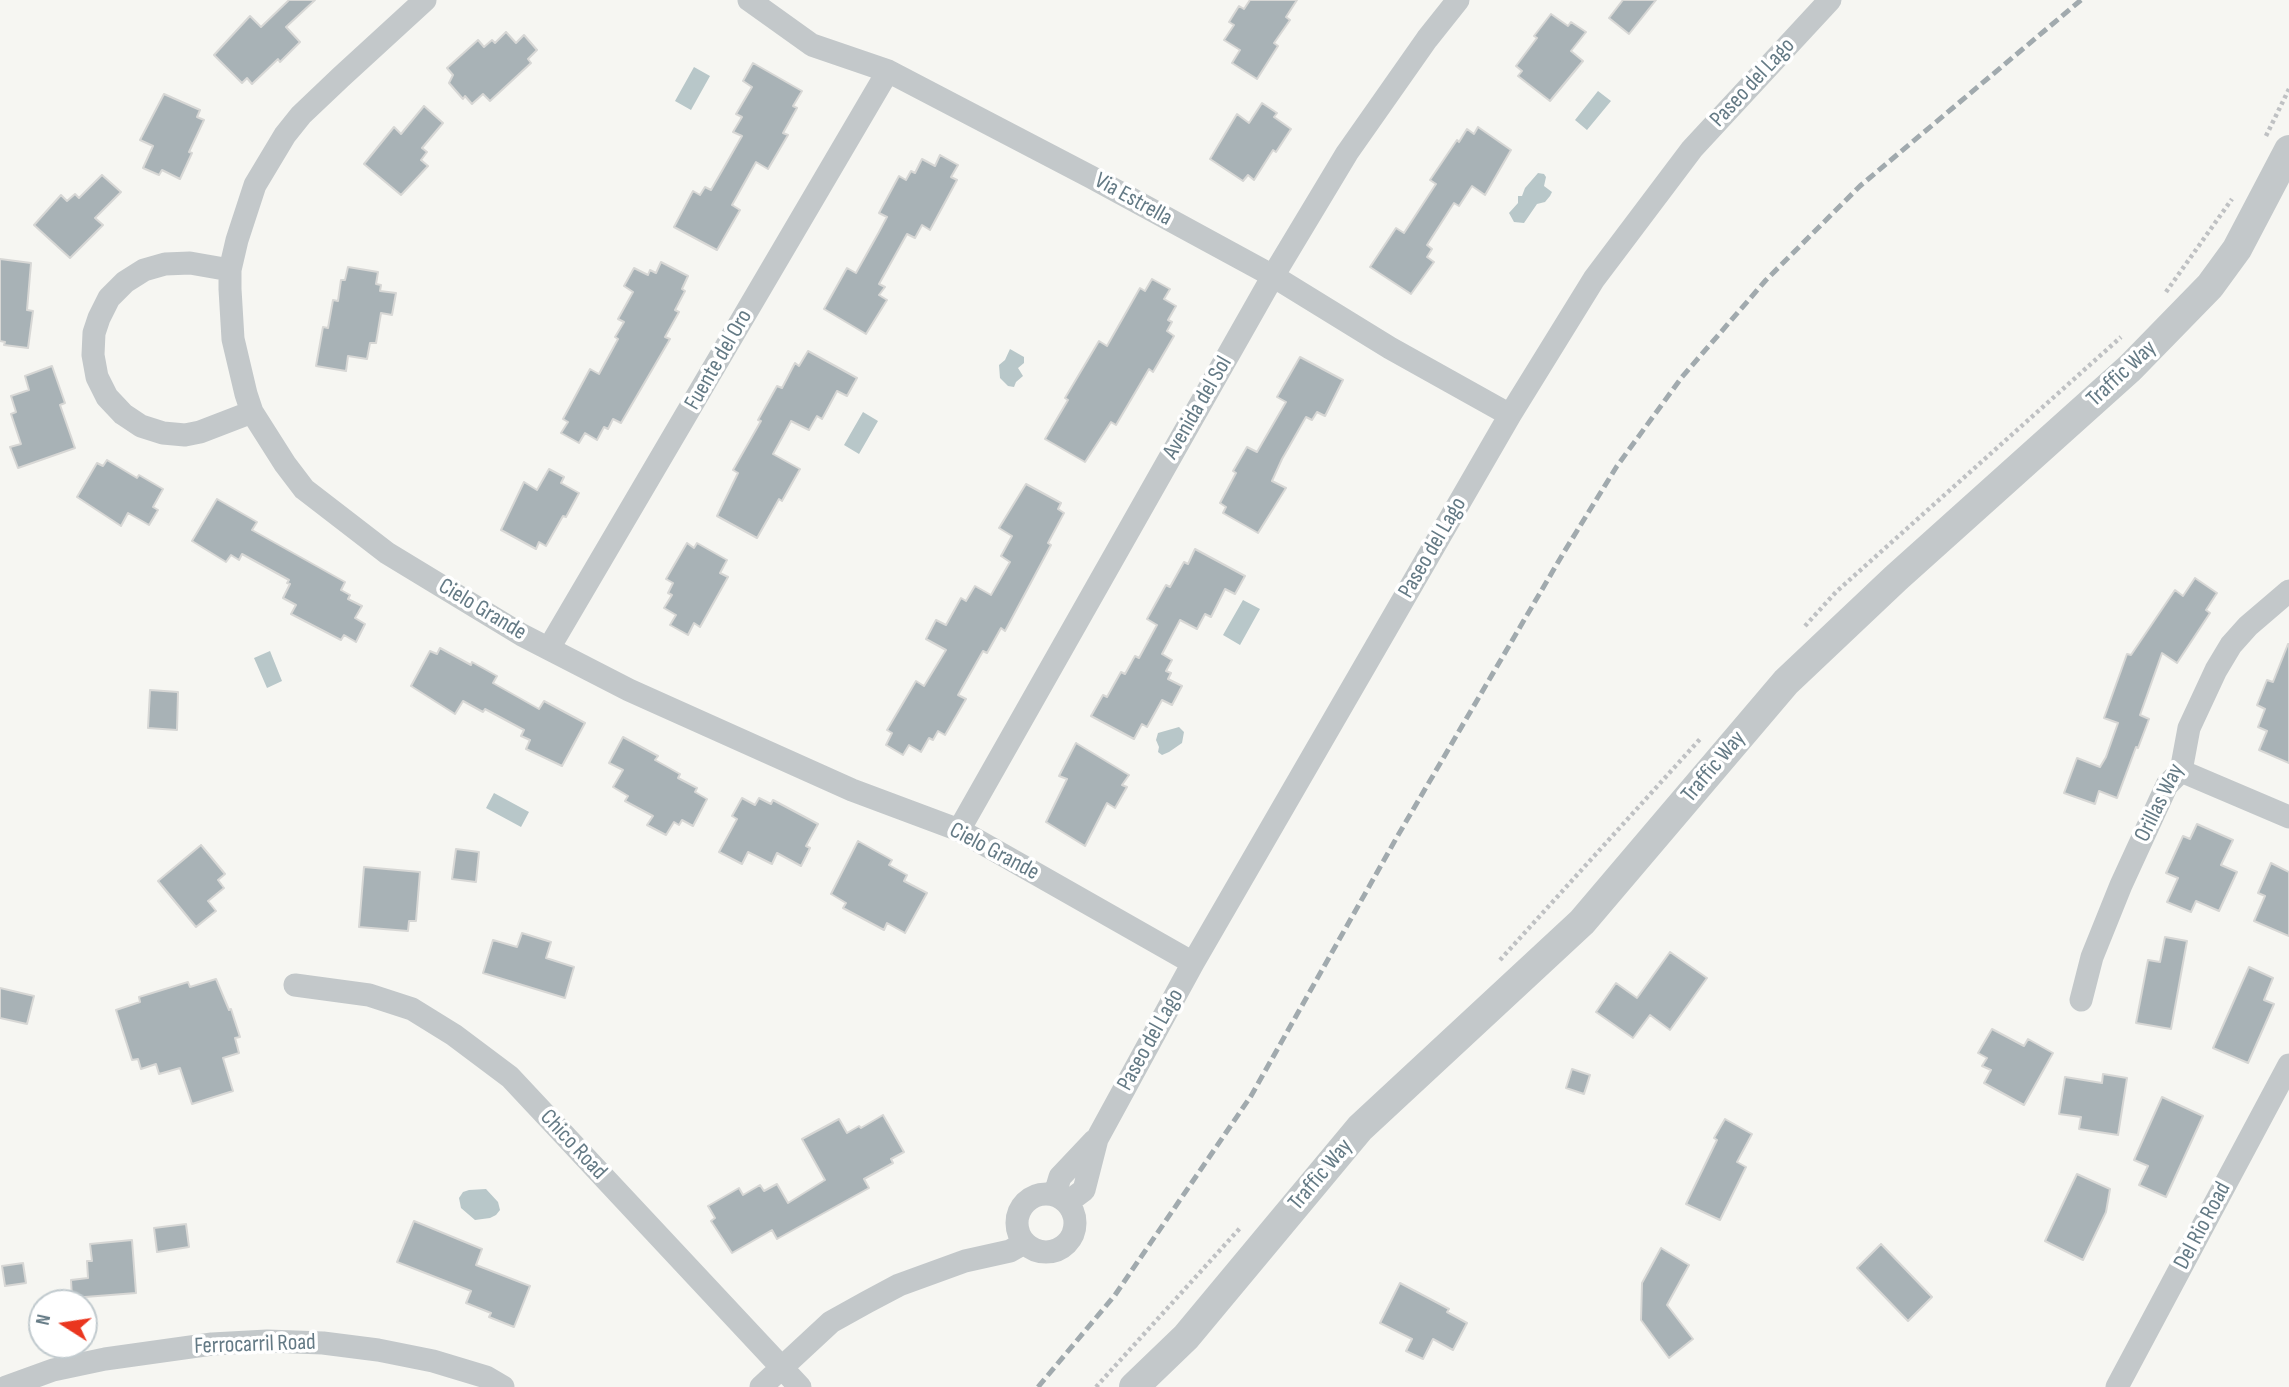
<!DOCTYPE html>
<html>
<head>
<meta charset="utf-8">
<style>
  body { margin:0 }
  #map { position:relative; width:2289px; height:1387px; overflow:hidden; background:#f6f6f2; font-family:"Sofia Sans Condensed",sans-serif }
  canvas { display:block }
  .north { position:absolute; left:28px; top:1289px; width:70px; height:70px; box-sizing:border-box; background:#fff; border:2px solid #c1cace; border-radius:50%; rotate:282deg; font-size:19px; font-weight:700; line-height:28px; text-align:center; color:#647a85 }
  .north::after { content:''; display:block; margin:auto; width:24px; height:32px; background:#ea361f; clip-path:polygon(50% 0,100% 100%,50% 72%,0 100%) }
</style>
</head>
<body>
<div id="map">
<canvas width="2289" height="1387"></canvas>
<div class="north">N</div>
</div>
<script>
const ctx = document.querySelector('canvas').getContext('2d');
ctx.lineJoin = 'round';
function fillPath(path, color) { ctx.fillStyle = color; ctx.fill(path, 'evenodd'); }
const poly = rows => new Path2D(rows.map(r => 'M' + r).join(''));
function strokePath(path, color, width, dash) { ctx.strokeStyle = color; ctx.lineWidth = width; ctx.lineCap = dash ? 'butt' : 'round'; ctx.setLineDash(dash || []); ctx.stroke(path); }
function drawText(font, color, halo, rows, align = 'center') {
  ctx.font = font + ' "Sofia Sans Condensed",sans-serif'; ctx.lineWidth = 7; ctx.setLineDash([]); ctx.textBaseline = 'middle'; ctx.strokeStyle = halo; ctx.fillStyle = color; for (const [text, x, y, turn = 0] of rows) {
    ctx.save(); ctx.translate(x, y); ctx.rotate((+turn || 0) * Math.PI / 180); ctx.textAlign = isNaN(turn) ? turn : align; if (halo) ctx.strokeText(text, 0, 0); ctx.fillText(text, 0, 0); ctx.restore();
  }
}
fillPath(poly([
  [694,67,710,76,691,110,675,101],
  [1598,91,1611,101,1587,130,1575,120],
  [1538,173,1544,174,1546,177,1544,186,1552,192,1550,196,1545,202,1537,204,1524,223,1514,222,1509,213,1518,203,1518,196,1522,196,1525,188],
  [1010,349,1024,357,1024,363,1018,368,1023,376,1016,382,1014,387,1008,386,1000,378,999,365,1005,360],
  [863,412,878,421,859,454,844,445],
  [1243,600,1260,609,1240,645,1223,635],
  [270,651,282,681,267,688,254,658],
  [1179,727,1184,732,1182,743,1169,752,1162,755,1158,752,1159,747,1156,740,1158,733],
  [494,793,529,812,521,827,486,808],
  [486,1189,498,1202,500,1210,496,1215,490,1218,475,1220,461,1208,459,1198,463,1192,469,1190]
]), '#b8c7c9');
const building = poly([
  [289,0,315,0,286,27,300,42,280,62,278,59,252,84,247,78,242,83,214,55,250,16,261,27,289,0],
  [1250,0,1297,0,1286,17,1290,20,1274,43,1278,46,1257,79,1232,63,1240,50,1224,40,1234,25,1229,22,1239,6,1244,9,1250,0],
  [1623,0,1656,0,1629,34,1609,18,1623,0],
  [1551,14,1568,26,1571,22,1586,32,1571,51,1583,61,1550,101,1518,76,1522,71,1516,66,1537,38,1534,36,1551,14],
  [506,32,516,43,524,35,537,50,528,59,531,63,490,101,483,94,472,104,465,96,463,99,449,83,453,75,447,68,478,40,484,47,492,40,495,43,506,32],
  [753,63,802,91,793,106,797,108,783,133,788,135,768,169,756,162,732,205,740,210,717,250,674,227,693,191,700,195,705,187,711,190,742,136,733,132,742,117,736,114,752,87,743,81,753,63],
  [164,94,200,110,197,117,204,120,189,152,192,153,180,179,162,170,159,175,143,168,153,146,140,140,164,94],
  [1262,103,1277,113,1274,117,1291,129,1276,152,1273,150,1254,180,1248,175,1243,181,1210,159,1237,114,1249,123,1262,103],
  [424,106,443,123,422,148,427,152,421,160,428,166,401,195,364,164,394,127,401,134,424,106],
  [1478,127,1511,150,1485,195,1472,186,1459,206,1454,203,1427,245,1432,249,1427,257,1434,262,1411,294,1370,267,1396,228,1404,233,1436,184,1430,180,1457,140,1459,142,1467,129,1474,134,1478,127],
  [940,155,958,165,951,177,957,180,930,230,922,225,915,238,907,234,879,284,885,287,879,295,887,300,866,334,824,309,847,268,856,273,879,232,887,217,879,213,899,176,906,180,911,171,915,173,922,159,935,166,940,155],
  [102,175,121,192,95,218,103,225,70,258,34,225,61,195,67,201,75,194,79,198,102,175],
  [0,259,31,263,27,310,33,311,28,348,4,345,5,342,0,341,0,259],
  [661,262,688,276,682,289,685,291,675,310,679,312,665,337,670,339,621,423,613,419,608,429,604,427,597,440,585,433,579,443,561,433,568,422,563,419,590,369,599,374,618,339,615,337,624,322,618,319,633,292,624,286,634,268,648,275,650,270,656,273,661,262],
  [348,267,378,272,376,284,381,285,380,291,396,293,392,315,381,313,376,343,370,343,367,359,348,356,346,371,316,366,323,327,328,328,333,300,338,301,341,280,345,280,348,267],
  [1152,279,1170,289,1164,299,1176,306,1168,320,1172,322,1167,331,1174,336,1153,372,1149,369,1116,425,1111,422,1085,462,1045,439,1068,400,1065,398,1099,341,1107,346,1140,288,1145,291,1152,279],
  [808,351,857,378,847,396,837,391,822,419,817,416,809,430,791,421,773,454,800,469,782,501,779,499,757,538,717,516,738,473,733,470,761,421,758,420,777,386,782,388,795,363,799,366,808,351],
  [1300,357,1343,380,1325,416,1317,412,1312,420,1306,417,1282,459,1272,481,1286,488,1258,533,1223,513,1226,507,1220,503,1236,473,1233,471,1247,447,1257,452,1286,402,1277,397,1300,357],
  [52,366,65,403,60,405,75,448,18,468,10,447,21,444,11,414,16,412,11,396,29,390,25,376,52,366],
  [107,460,137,478,139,475,163,489,153,507,158,510,149,525,128,513,121,526,77,497,97,463,103,466,107,460],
  [549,469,564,477,561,483,579,493,566,517,563,516,546,546,539,542,536,549,501,530,524,482,537,490,549,469],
  [1026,484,1061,503,1058,509,1064,513,1048,543,1051,545,1005,631,1001,628,987,653,983,651,958,695,966,699,945,735,938,731,933,740,929,738,921,752,909,745,903,755,886,745,892,733,887,730,916,681,924,686,946,650,926,639,936,620,946,625,961,598,966,601,975,586,991,595,1010,562,1001,556,1012,536,999,528,1026,484],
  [217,499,257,522,252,530,345,582,341,590,350,595,348,599,362,606,355,618,365,624,356,642,344,635,341,640,291,614,296,605,283,598,290,584,287,583,289,580,242,554,239,560,231,555,226,562,192,541,217,499],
  [687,543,694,548,697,543,727,560,720,573,728,577,700,627,694,623,688,635,670,625,676,615,664,608,672,595,668,593,673,583,666,579,687,543],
  [1195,549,1245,576,1235,594,1225,589,1211,617,1205,614,1197,629,1180,620,1162,654,1172,660,1166,671,1171,673,1168,679,1182,686,1172,705,1162,700,1147,727,1142,724,1134,739,1091,716,1103,695,1107,697,1121,672,1125,674,1135,656,1139,658,1157,625,1147,619,1166,585,1170,587,1184,562,1188,564,1195,549],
  [2195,578,2217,593,2206,610,2210,613,2177,663,2162,653,2140,715,2149,719,2138,748,2136,747,2117,798,2099,791,2095,804,2064,793,2077,758,2100,767,2106,757,2118,723,2104,718,2127,654,2131,655,2175,590,2183,596,2195,578],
  [2288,644,2289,644,2289,763,2259,750,2267,731,2258,727,2265,709,2257,705,2267,680,2273,682,2288,644],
  [440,648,471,665,472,662,497,676,493,683,539,709,544,701,585,723,562,766,526,749,530,740,521,736,524,730,485,709,483,712,463,701,455,714,411,686,430,651,437,654,440,648],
  [150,690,178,692,177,730,148,728,150,690],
  [623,737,658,756,655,760,680,774,678,778,697,788,695,792,707,799,693,826,682,820,679,825,674,822,666,835,647,825,653,816,625,801,628,796,613,787,623,770,609,763,623,737],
  [1076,743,1129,775,1122,785,1127,787,1115,808,1107,803,1085,846,1046,822,1067,779,1059,776,1076,743],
  [742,798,755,805,759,798,771,804,773,800,818,824,806,846,810,848,801,866,777,853,772,864,748,852,742,864,719,852,737,819,732,816,742,798],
  [2197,824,2233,840,2221,865,2237,872,2219,911,2196,901,2191,912,2167,902,2178,878,2166,873,2183,836,2190,839,2197,824],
  [858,841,892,860,889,865,907,875,904,881,927,893,905,933,887,923,884,930,843,908,846,903,831,894,858,841],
  [201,845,225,874,218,880,224,888,208,901,216,911,196,927,158,881,201,845],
  [456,849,479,852,476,882,452,879,456,849],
  [2271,863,2289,872,2289,936,2254,921,2265,896,2258,893,2271,863],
  [364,867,420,872,416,921,409,921,408,931,359,927,364,867],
  [522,933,551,942,546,958,574,967,565,998,483,973,493,940,517,947,522,933],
  [2165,937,2187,941,2171,1029,2136,1023,2148,960,2160,962,2165,937],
  [1670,952,1707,978,1670,1030,1650,1015,1633,1038,1596,1012,1616,983,1637,998,1670,952],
  [2249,967,2273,978,2264,1000,2274,1004,2248,1063,2213,1048,2249,967],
  [216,979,229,1010,231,1009,240,1037,235,1038,239,1053,223,1058,233,1091,192,1104,180,1068,159,1074,156,1064,141,1069,138,1059,132,1060,116,1010,140,1002,139,997,188,982,190,987,216,979],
  [0,988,34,996,27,1024,0,1018,0,988],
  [1992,1029,2024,1046,2028,1039,2053,1053,2024,1105,1984,1083,1991,1070,1982,1066,1987,1058,1978,1053,1992,1029],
  [1572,1069,1590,1075,1584,1094,1566,1088,1572,1069],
  [2103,1074,2127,1078,2118,1135,2079,1129,2081,1117,2059,1114,2065,1077,2102,1083,2103,1074],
  [2162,1097,2203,1116,2166,1197,2139,1185,2148,1166,2134,1160,2162,1097],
  [883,1115,904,1152,891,1159,893,1163,864,1179,869,1188,777,1239,772,1230,732,1253,711,1221,715,1218,708,1206,739,1188,743,1195,760,1185,764,1191,777,1184,788,1203,825,1180,802,1139,839,1119,847,1133,859,1126,861,1128,883,1115],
  [1725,1119,1752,1134,1737,1162,1746,1167,1720,1220,1686,1204,1717,1140,1714,1138,1725,1119],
  [2077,1174,2110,1189,2106,1212,2083,1260,2045,1241,2077,1174],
  [414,1221,482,1249,476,1265,530,1286,514,1327,489,1317,491,1313,466,1303,471,1291,397,1262,414,1221],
  [186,1224,189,1247,157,1252,154,1228,186,1224],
  [132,1240,136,1293,72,1298,71,1280,88,1278,87,1261,92,1261,90,1244,132,1240],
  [1881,1244,1932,1297,1908,1321,1857,1268,1881,1244],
  [1661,1248,1689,1265,1667,1305,1693,1339,1669,1358,1641,1320,1642,1283,1661,1248],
  [23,1263,26,1283,5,1286,2,1266,23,1263],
  [1400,1283,1449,1309,1447,1312,1467,1323,1453,1350,1433,1339,1423,1359,1406,1351,1412,1339,1380,1323,1400,1283]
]);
fillPath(building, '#a8b2b6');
strokePath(building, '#d7d7d5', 2);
strokePath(poly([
  [2266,136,2289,89],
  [2166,292,2232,199],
  [1805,626,1836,592,2121,337],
  [1500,960,1701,738],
  [1096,1387,1241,1227]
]), '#bfc1c3', 4.5, [3.5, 3.5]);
strokePath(poly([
  [425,0,341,77,301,115,285,135,255,185,237,240,230,270,230,289,233,339,246,394,252,412,285,464,304,489,387,553,522,635,629,690,852,790,959,830,1193,963],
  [749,0,812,45,888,71,1091,177,1273,276,1390,348,1510,415],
  [230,270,190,263,165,264,144,270,125,282,109,298,99,318,94,333,93,355,97,377,107,397,123,414,141,426,163,433,185,435,200,432,252,412],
  [549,648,888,71],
  [2181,771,2289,817],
  [959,830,1273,276,1347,153,1427,39,1458,0],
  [295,985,369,995,412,1009,454,1035,510,1077,800,1387],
  [2081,1000,2092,957,2121,885,2167,785,2181,771,2189,728,2216,670,2231,645,2248,626,2289,591],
  '1017 1223a29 29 0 1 1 58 0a29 29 0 1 1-58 0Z',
  [1055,1194,1060,1177,1094,1141],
  [1068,1202,1084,1190,1097,1139,1193,963,1510,415,1594,279,1692,149,1830,0],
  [6,1387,53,1370,105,1359,212,1344,267,1341,323,1343,378,1350,433,1361,486,1377,503,1387],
  [761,1387,831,1322,867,1302,899,1285,965,1261,1010,1251,1024,1243],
  [2117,1387,2289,1065]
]), '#c3c8ca', 23);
strokePath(poly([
  [1134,1387,1186,1337,1360,1128,1582,922,1786,682,1896,578,2130,368,2210,286,2237,249,2289,150]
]), '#c3c8ca', 30);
strokePath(poly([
  [1038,1387,1115,1295,1251,1096,1397,837,1564,552,1617,466,1682,377,1766,280,1860,186,2081,0]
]), '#a1aaae', 5, [10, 5]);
drawText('23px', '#647a85', '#fff', [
  ["Paseo del Lago",1753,83,-47],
  ["Via Estrella",1133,200,29],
  ["Fuente del Oro",719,360,-60],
  ["Traffic Way",2122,374,-43],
  ["Avenida del Sol",1198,408,-60],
  ["Paseo del Lago",1433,548,-60],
  ["Cielo Grande",482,610,31],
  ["Traffic Way",1714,767,-50],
  ["Orillas Way",2160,803,-64],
  ["Cielo Grande",994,852,28],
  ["Paseo del Lago",1151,1040,-61],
  ["Chico Road",573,1145,47],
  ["Traffic Way",1321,1175,-50],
  ["Del Rio Road",2203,1226,-62],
  ["Ferrocarril Road",255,1345,-2]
]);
</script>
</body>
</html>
